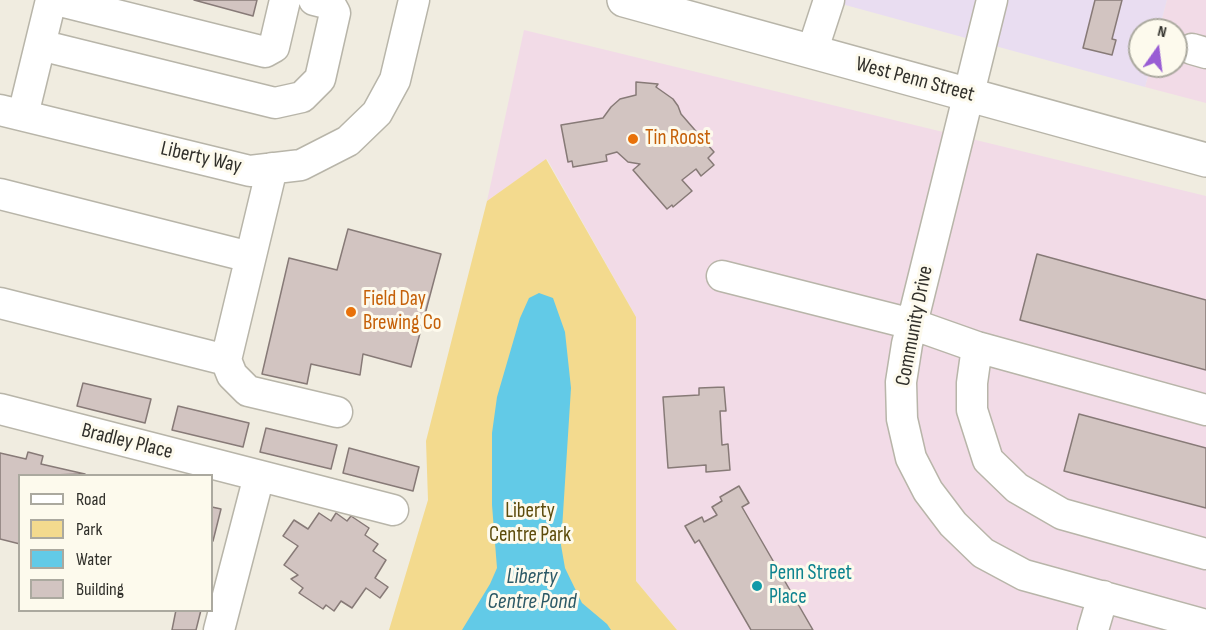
<!DOCTYPE html>
<html>
<head>
<meta charset="utf-8">
<style>
  body { margin:0 }
  #map { position:relative; width:1206px; height:630px; overflow:hidden; background:#f0ece0; font-family:"Sofia Sans Condensed",sans-serif }
  canvas { display:block }
  .legend { position:absolute; left:18px; top:474px; width:195px; height:138px; box-sizing:border-box; background:#fdfaed; border:2px solid #aba99f; margin:0; padding:8px 10px; list-style:none; font-size:18px; color:#31302b }
  .legend li { display:flex; align-items:center; gap:12px; height:30px }
  .legend b { width:30px; border:2px solid #aba99f }
  .north { position:absolute; left:1128px; top:18px; width:60px; height:60px; box-sizing:border-box; background:#fdfaed; border:2px solid #aba99f; border-radius:50%; rotate:14deg; font-size:16px; font-weight:700; line-height:24px; text-align:center; color:#31302b }
  .north::after { content:''; display:block; margin:auto; width:21px; height:27px; background:#995dd4; clip-path:polygon(50% 0,100% 100%,50% 72%,0 100%) }
</style>
</head>
<body>
<div id="map">
<canvas width="1206" height="630"></canvas>
<ul class="legend">
<li><b style="height:8px;background:#fff"></b>Road</li>
<li><b style="height:16px;background:#f3da8e"></b>Park</li>
<li><b style="height:16px;background:#62cae7"></b>Water</li>
<li><b style="height:16px;background:#d2c4c1"></b>Building</li>
</ul>
<div class="north">N</div>
</div>
<script>
const ctx = document.querySelector('canvas').getContext('2d');
ctx.lineJoin = 'round';
function fillPath(path, color) { ctx.fillStyle = color; ctx.fill(path, 'evenodd'); }
const poly = rows => new Path2D(rows.map(r => 'M' + r).join(''));
function strokePath(path, color, width, dash) { ctx.strokeStyle = color; ctx.lineWidth = width; ctx.lineCap = dash ? 'butt' : 'round'; ctx.setLineDash(dash || []); ctx.stroke(path); }
function drawText(font, color, halo, rows, align = 'center') {
  ctx.font = font + ' "Sofia Sans Condensed",sans-serif'; ctx.lineWidth = 6; ctx.setLineDash([]); ctx.textBaseline = 'middle'; ctx.strokeStyle = halo; ctx.fillStyle = color; for (const [text, x, y, turn = 0] of rows) {
    ctx.save(); ctx.translate(x, y); ctx.rotate((+turn || 0) * Math.PI / 180); ctx.textAlign = isNaN(turn) ? turn : align; if (halo) ctx.strokeText(text, 0, 0); ctx.fillText(text, 0, 0); ctx.restore();
  }
}
fillPath(poly([
  [1167,0,1206,0,1206,103,1145,87,1151,66,1176,66,1176,30,1159,30],
  [524,30,1206,196,1206,630,677,630,636,581,636,317,547,159,487,201]
]), '#f2dbe7');
fillPath(poly([
  [827,0,1167,0,1159,30,1140,30,1140,66,1151,66,1145,87]
]), '#e9ddf1');
fillPath(poly([
  [546,159,636,317,636,581,677,630,389,630,428,500,426,441,487,201]
]), '#f3da8e');
fillPath(poly([
  [539,293,553,298,565,332,571,388,561,545,565,568,582,603,607,624,611,630,462,630,490,584,497,568,492,505,492,433,497,397,520,318,529,298]
]), '#62cae7');
const building = poly([
  [194,0,257,0,253,16,194,0],
  [1095,0,1122,0,1112,39,1116,40,1112,55,1083,48,1095,0],
  [636,82,658,84,656,87,673,99,678,106,681,114,714,152,708,158,714,165,701,176,696,169,682,180,692,191,673,207,672,205,667,209,633,170,640,164,628,162,617,152,606,155,607,161,573,167,572,161,568,162,561,125,603,118,611,107,620,99,636,95,636,82],
  [348,229,441,254,411,367,363,354,360,375,311,364,307,384,262,374,289,258,337,270,348,229],
  [1037,254,1206,300,1206,370,1020,320,1037,254],
  [83,383,151,399,145,423,77,406,83,383],
  [724,387,726,411,720,411,722,445,728,444,730,470,706,472,706,465,668,468,663,397,699,395,699,388,724,387],
  [178,406,249,423,243,447,172,430,178,406],
  [1079,414,1206,448,1206,508,1064,471,1079,414],
  [266,428,337,445,331,469,260,452,266,428],
  [349,448,419,467,413,491,343,473,349,448],
  [28,452,43,456,41,464,85,474,20,476,20,544,0,539,0,453,26,459,28,452],
  [739,486,749,503,742,507,813,630,751,630,699,540,695,543,685,526,702,517,704,522,717,515,712,507,722,501,720,497,739,486],
  [212,507,221,509,213,541,212,541,212,507],
  [319,513,331,521,336,513,347,521,351,516,369,528,365,535,378,544,373,551,386,560,375,578,388,587,380,598,366,588,352,608,341,601,334,611,326,605,323,609,299,593,303,588,291,579,298,575,284,565,298,546,283,536,294,520,308,529,319,513],
  [176,610,201,610,196,630,172,630,176,610]
]);
fillPath(building, '#d2c4c1');
strokePath(building, '#877a77', 1.5);
const minor = poly([
  [56,0,265,52,274,47,285,0],
  [992,0,907,344,901,382,902,419,911,458,928,491,953,524,983,553,1024,575,1206,625],
  [40,45,275,103,302,97,320,79,335,13,330,4,314,0],
  [1192,49,1206,53],
  [812,52,829,0],
  [0,110,250,171,301,165,348,141,377,113,395,80,414,0],
  [23,115,51,0],
  [0,194,250,257],
  [722,276,912,324,977,347,1206,410],
  [0,303,226,360,272,168],
  [977,347,972,383,972,410,988,460,1017,488,1062,514,1206,554],
  [226,360,232,375,248,391,337,412],
  [0,409,393,510],
  [219,630,259,476],
  [1093,630,1103,596]
]);
const major = poly([
  [624,0,1206,160]
]);
strokePath(minor, '#b8b5a9', 33);
strokePath(major, '#b8b5a9', 36);
strokePath(minor, '#fff', 30);
strokePath(major, '#fff', 33);
for (const [x, y, r, color] of [
  [633,139,6,"#e8710a"],
  [351,312,6,"#e8710a"],
  [757,586,6,"#0f9aa8"]
]) { const dot = new Path2D(); dot.arc(x, y, r, 0, 2 * Math.PI); ctx.fillStyle = color; ctx.fill(dot); strokePath(dot, '#fdfaed', 2); }
drawText('21px', '#31302b', '#fdfaed', [
  ["West Penn Street",915,80,15],
  ["Liberty Way",201,158,13],
  ["Community Drive",915,326,-79],
  ["Bradley Place",127,442,14]
]);
drawText('21px', '#c56008', '#fdfaed', [
  ["Tin Roost",645,139],
  ["Field Day",363,300],
  ["Brewing Co",363,324]
], 'left');
drawText('21px', '#5d4c0c', '#fdfaed', [
  ["Liberty",530,512],
  ["Centre Park",530,536]
]);
drawText('21px', '#0d838f', '#fdfaed', [
  ["Penn Street",769,574],
  ["Place",769,598]
], 'left');
drawText('italic 22px', '#2c5966', '#fdfaed', [
  ["Liberty",532,577],
  ["Centre Pond",532,602]
]);
</script>
</body>
</html>
